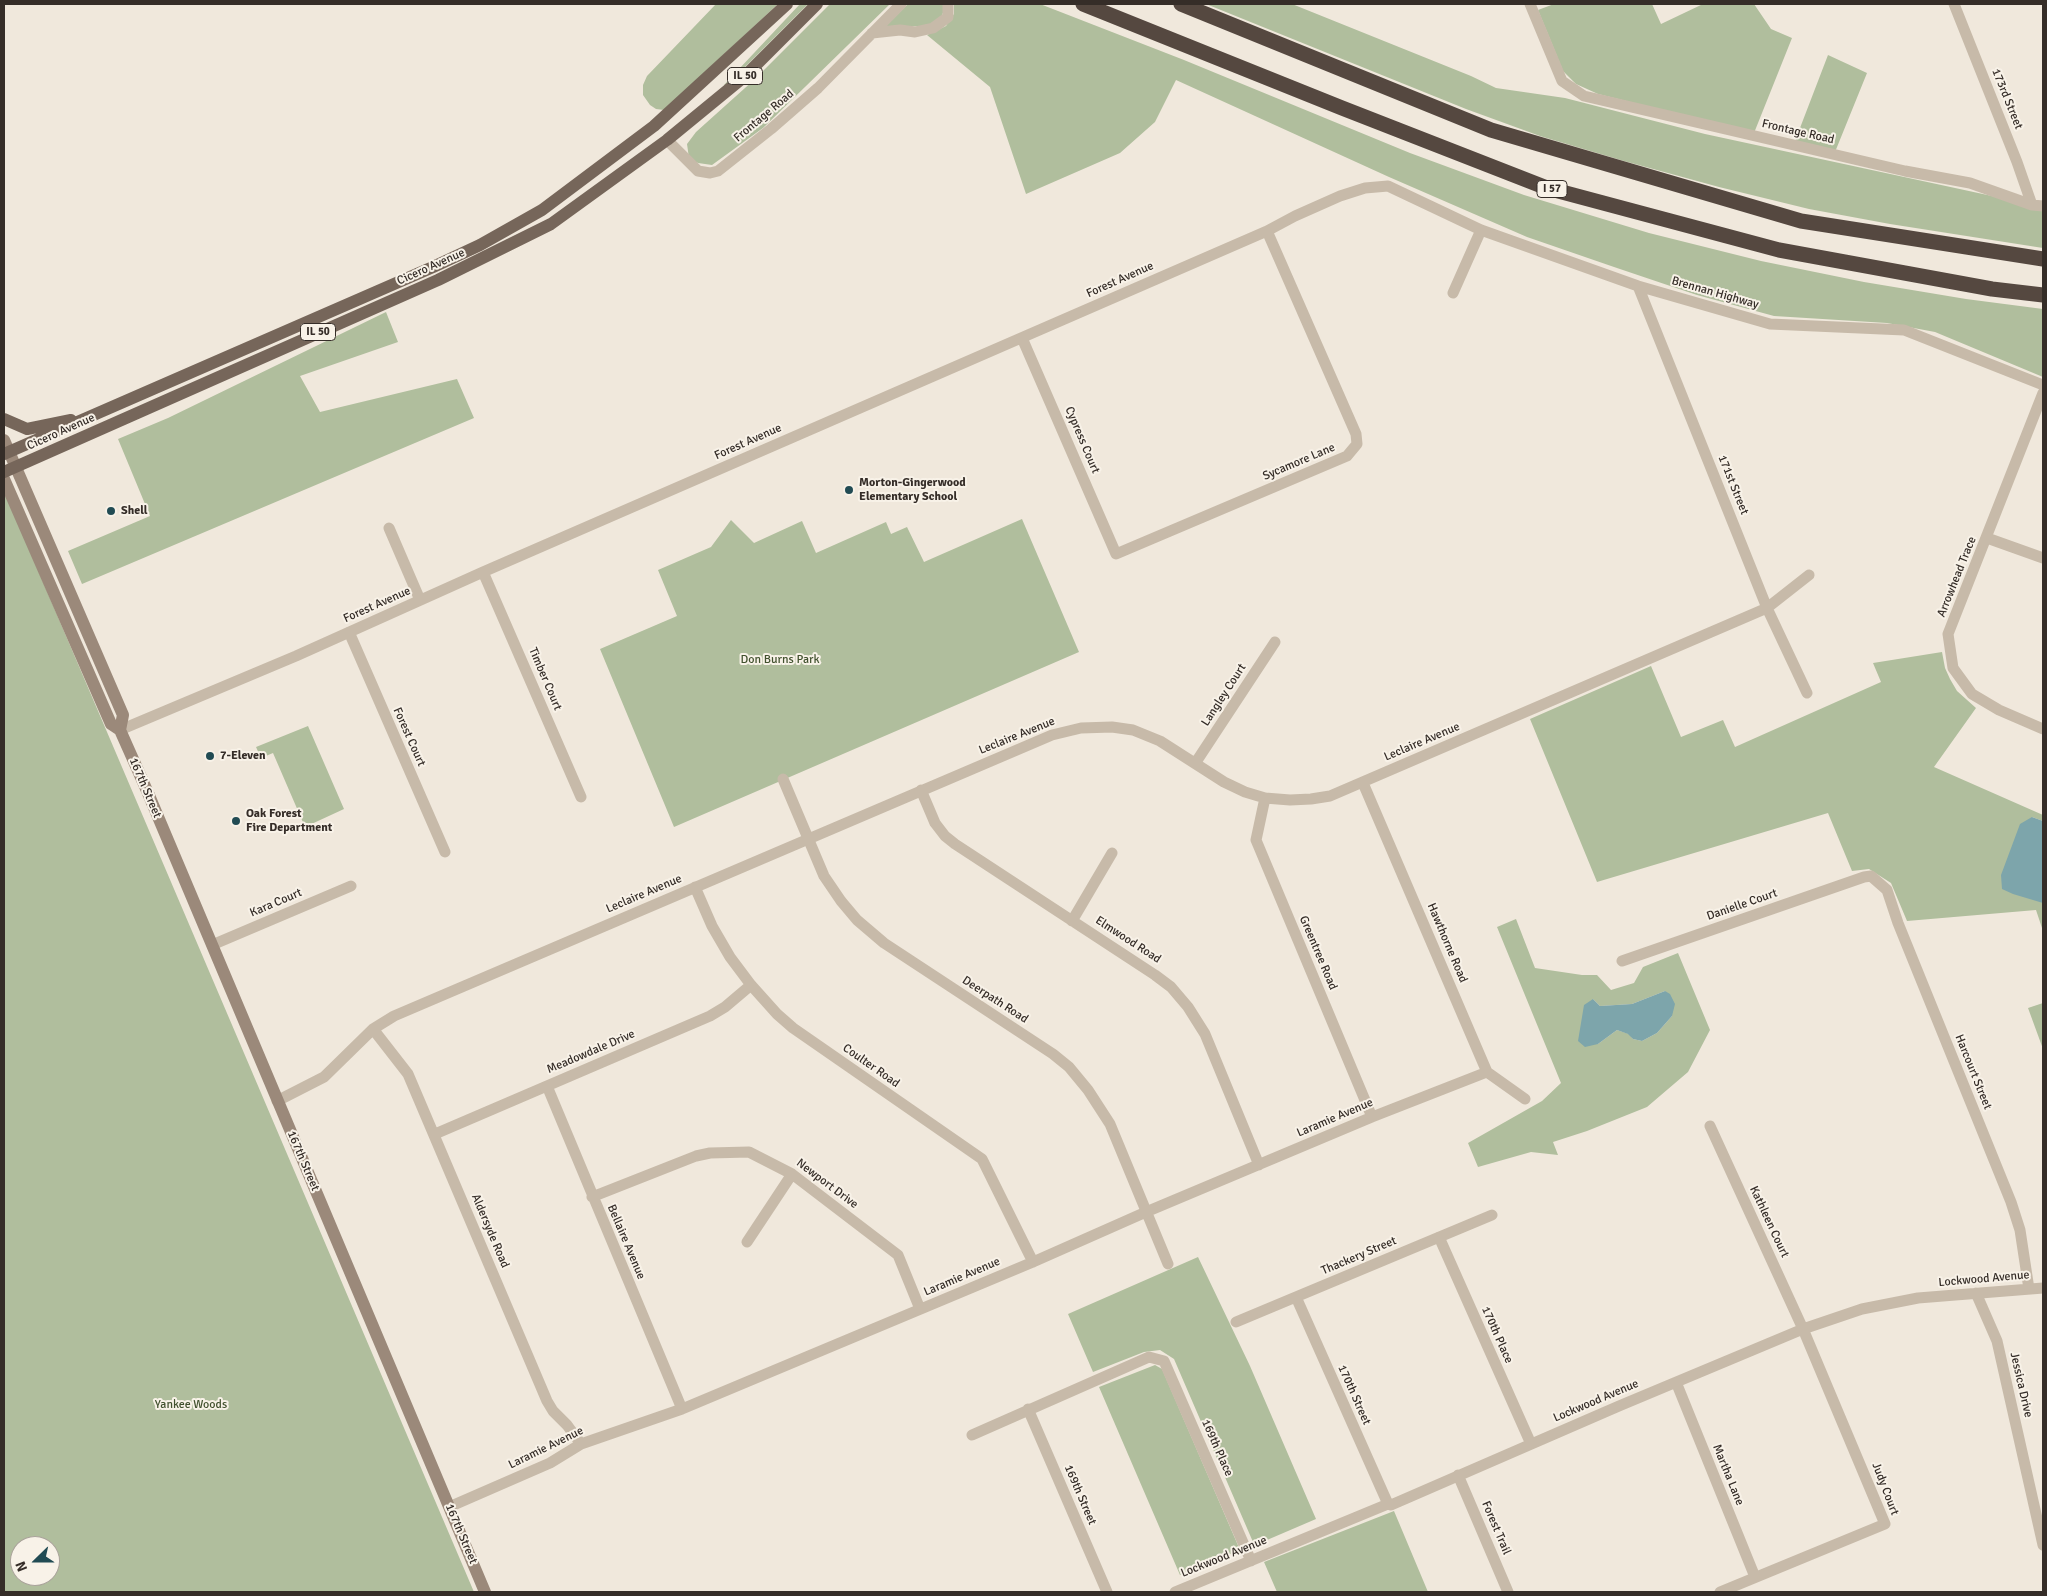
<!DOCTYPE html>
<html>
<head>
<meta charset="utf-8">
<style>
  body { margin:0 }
  #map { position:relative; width:2047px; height:1596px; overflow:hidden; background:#f0e8dc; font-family:Signika,sans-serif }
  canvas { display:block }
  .frame { position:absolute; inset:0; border:5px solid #352d28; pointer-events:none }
  .north { position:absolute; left:10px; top:1536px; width:50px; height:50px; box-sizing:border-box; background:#f8f2e8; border:1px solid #aaa39b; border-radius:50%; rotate:248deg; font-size:14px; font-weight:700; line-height:20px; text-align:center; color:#352d28 }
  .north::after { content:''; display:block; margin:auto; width:18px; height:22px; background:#214b53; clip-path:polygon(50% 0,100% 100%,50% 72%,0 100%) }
</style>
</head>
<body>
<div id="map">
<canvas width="2047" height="1596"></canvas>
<div class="frame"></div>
<div class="north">N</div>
</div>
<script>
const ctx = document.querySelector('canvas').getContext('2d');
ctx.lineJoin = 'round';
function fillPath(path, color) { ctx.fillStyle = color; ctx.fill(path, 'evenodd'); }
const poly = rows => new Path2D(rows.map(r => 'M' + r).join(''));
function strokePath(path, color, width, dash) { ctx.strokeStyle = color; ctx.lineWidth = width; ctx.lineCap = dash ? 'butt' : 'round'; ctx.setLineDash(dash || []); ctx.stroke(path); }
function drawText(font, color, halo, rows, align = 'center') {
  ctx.font = font + ' Signika,sans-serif'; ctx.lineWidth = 4; ctx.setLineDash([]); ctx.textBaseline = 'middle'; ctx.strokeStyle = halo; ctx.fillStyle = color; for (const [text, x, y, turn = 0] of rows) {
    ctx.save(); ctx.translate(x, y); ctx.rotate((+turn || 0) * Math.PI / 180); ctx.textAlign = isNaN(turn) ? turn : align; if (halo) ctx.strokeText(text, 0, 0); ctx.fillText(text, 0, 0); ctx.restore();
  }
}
fillPath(poly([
  [716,4,778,4,664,110,656,109,650,105,643,95,643,85,647,76],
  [800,4,808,4,725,87,724,85],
  [830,4,890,4,763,128,712,165,698,163,689,158,687,144,696,132,755,79],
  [908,4,943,4,944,10,941,18,928,26,885,27],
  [954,4,1040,4,1184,60,1410,153,1524,195,1649,233,1761,261,1864,282,1966,299,2043,309,2043,377,1935,332,1887,323,1774,316,1697,295,1614,267,1527,237,1389,177,1176,80,1155,122,1120,153,1026,194,990,87,927,35,946,26,954,14],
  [1206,4,1292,4,1471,76,1496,88,1565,98,1705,134,2043,207,2043,248,1890,224,1809,209,1719,187,1624,161,1540,136,1466,109],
  [1554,4,1652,4,1661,24,1703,4,1754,4,1771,29,1792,38,1754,133,1598,94,1576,84,1563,71,1538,10],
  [1828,55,1867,73,1835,152,1795,141],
  [386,312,398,342,300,376,320,412,457,379,474,418,82,584,68,551,150,516,118,439,168,418],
  [4,494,8,500,474,1592,4,1592],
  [20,1546,50,1546,50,1576,20,1576],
  [1022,519,1079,652,674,827,600,649,677,616,658,570,711,547,731,520,754,543,802,521,816,553,886,522,891,534,907,527,924,562],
  [1942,652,1945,668,1950,679,1957,691,1976,708,1934,767,2043,815,2043,821,2032,817,2043,903,2043,931,2036,910,1907,921,1891,883,1869,869,1852,871,1828,813,1597,882,1530,719,1651,666,1681,737,1723,720,1735,747,1881,682,1873,663],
  [308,726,344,809,305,827,273,753,261,758,256,747],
  [1516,919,1535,968,1582,975,1597,975,1611,990,1634,983,1643,967,1678,953,1710,1030,1688,1072,1647,1107,1587,1131,1553,1142,1558,1155,1531,1152,1478,1167,1468,1143,1542,1101,1561,1083,1497,927],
  [1665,991,1672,1016,1657,1033,1642,1041,1633,1039,1629,1034,1617,1030,1598,1044,1593,999,1600,1006,1632,1004],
  [2043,1003,2043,1049,2028,1008],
  [1198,1257,1250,1366,1316,1519,1260,1543,1253,1542,1174,1359,1160,1350,1144,1352,1093,1372,1068,1314],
  [1155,1365,1162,1369,1240,1550,1180,1575,1099,1387],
  [1394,1511,1428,1592,1277,1592,1264,1562]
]), '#b0be9d');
fillPath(poly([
  [2032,817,2043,821,2043,903,2013,894,2002,889,2001,875,2020,824],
  [1665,991,1670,994,1675,1004,1672,1016,1657,1033,1642,1041,1633,1039,1628,1034,1617,1030,1598,1044,1585,1047,1578,1041,1584,1005,1593,999,1600,1006,1632,1004]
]), '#7da5ab');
strokePath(poly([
  [1530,4,1562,81,1584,96,1905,171,1970,183,2032,205,2043,206],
  [1954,4,2017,162,2032,205],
  [872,33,900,30,915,32,933,28,948,17,948,4],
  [667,140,698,171,710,173,718,171,771,129,818,88,901,4],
  [1638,286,1767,608,1807,693],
  [1453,293,1481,230],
  [1022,338,1116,554,1347,456,1357,444,1356,434,1267,231],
  [2043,393,1948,634,1953,668,1972,694,1999,710,2043,729],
  [389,528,420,600],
  [1987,538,2043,558],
  [483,572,581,797],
  [349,632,445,852],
  [120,730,296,656,483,572,1267,231,1295,216,1340,196,1365,188,1388,186,1481,230,1638,286,1770,324,1904,330,2043,385],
  [1196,762,1275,642],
  [783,779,824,876,841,901,857,920,884,943,1053,1054,1069,1067,1088,1090,1110,1124,1168,1264],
  [1363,783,1487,1072,1525,1099],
  [921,790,935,823,945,836,955,844,1155,975,1171,987,1188,1007,1205,1034,1259,1165],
  [1265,798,1256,840,1372,1117],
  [695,887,712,926,730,957,751,985,777,1014,793,1028,982,1159,1033,1262],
  [1072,921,1112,853],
  [212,945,351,886],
  [1622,961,1864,877,1871,876,1887,890,1898,923,2011,1202,2020,1230,2029,1289],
  [373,1029,408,1074,547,1401,553,1411,567,1425,581,1444],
  [547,1086,682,1409],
  [277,1101,324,1077,373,1029,394,1016,1052,735,1081,728,1112,727,1133,730,1160,741,1224,782,1245,792,1265,798,1290,800,1311,799,1330,796,1767,608,1809,575],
  [1710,1126,1803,1329,1885,1524,1720,1592],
  [435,1134,710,1016,725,1007,751,985],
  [592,1197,696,1156,710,1153,749,1152,792,1174,898,1255,920,1309],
  [1439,1237,1531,1444],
  [747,1242,792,1174],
  [1976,1293,1997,1341,2043,1545],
  [1296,1297,1388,1504],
  [1236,1322,1492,1215],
  [1676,1382,1755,1577],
  [1028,1409,1107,1592],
  [972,1435,1149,1357,1164,1361,1251,1561],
  [1458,1475,1508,1592],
  [449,1507,550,1463,581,1444,682,1409,1033,1262,1146,1212,1372,1117,1487,1072],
  [1175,1592,1388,1504,1391,1505,1619,1406,1803,1329,1862,1309,1918,1298,2043,1288]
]), '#c7baa9', 11);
strokePath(poly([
  [4,440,123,715,120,730],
  [4,479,111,724,120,730,148,793,485,1592]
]), '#9b897a', 12);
strokePath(poly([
  [4,419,27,429,71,420],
  [4,454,433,267,480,245,542,210,654,126,787,4],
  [4,472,438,280,551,224,667,140,745,76,817,4]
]), '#76665a', 12);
strokePath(poly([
  [1083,4,1342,108,1547,188,1779,250,1992,289,2043,295],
  [1181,4,1491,130,1801,221,2043,259]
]), '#554840', 15);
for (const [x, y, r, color] of [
  [849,490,5,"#214b53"],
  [111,511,5,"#214b53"],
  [210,756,5,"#214b53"],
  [236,821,5,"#214b53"]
]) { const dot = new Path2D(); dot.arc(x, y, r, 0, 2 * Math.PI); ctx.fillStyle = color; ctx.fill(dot); strokePath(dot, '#f8f2e8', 2); }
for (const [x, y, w] of [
  [745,76,35],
  [1552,189,30],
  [318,332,35]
]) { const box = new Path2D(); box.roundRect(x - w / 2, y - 8.5, w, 17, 4); ctx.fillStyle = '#f8f2e8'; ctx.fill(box); strokePath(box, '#352d28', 1); }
drawText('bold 11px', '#352d28', null, [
  ["IL 50",745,76],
  ["I 57",1552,189],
  ["IL 50",318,332]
]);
drawText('12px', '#352d28', '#f8f2e8', [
  ["173rd Street",2007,99,68],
  ["Frontage Road",764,116,-40],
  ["Frontage Road",1798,132,13],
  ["Cicero Avenue",431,267,-24],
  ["Forest Avenue",1120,280,-24],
  ["Brennan Highway",1715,293,16],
  ["Cicero Avenue",61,432,-24],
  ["Cypress Court",1082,440,67],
  ["Forest Avenue",748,442,-24],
  ["Sycamore Lane",1299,462,-23],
  ["171st Street",1733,485,68],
  ["Arrowhead Trace",1957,577,-68],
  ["Forest Avenue",377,605,-24],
  ["Timber Court",545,679,67],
  ["Langley Court",1224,695,-57],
  ["Leclaire Avenue",1017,736,-22],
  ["Forest Court",409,737,66],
  ["Leclaire Avenue",1422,742,-23],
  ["167th Street",145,788,67],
  ["Leclaire Avenue",644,894,-23],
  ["Kara Court",276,903,-23],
  ["Danielle Court",1742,905,-19],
  ["Elmwood Road",1128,940,33],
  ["Hawthorne Road",1447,943,67],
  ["Greentree Road",1318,953,67],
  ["Deerpath Road",995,1000,33],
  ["Meadowdale Drive",591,1052,-23],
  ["Coulter Road",871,1066,35],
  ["Harcourt Street",1973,1072,68],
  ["Laramie Avenue",1335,1118,-23],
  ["167th Street",303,1161,67],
  ["Newport Drive",827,1184,37],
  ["Kathleen Court",1769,1222,65],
  ["Aldersyde Road",490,1231,67],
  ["Bellaire Avenue",626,1242,67],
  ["Thackery Street",1359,1256,-23],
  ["Laramie Avenue",962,1277,-23],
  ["Lockwood Avenue",1984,1279,-5],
  ["170th Place",1497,1335,66],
  ["Jessica Drive",2021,1385,77],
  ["170th Street",1354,1395,66],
  ["Lockwood Avenue",1596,1401,-23],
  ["Laramie Avenue",546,1448,-26],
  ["169th Place",1217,1448,66],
  ["Martha Lane",1728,1475,68],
  ["Judy Court",1885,1489,69],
  ["169th Street",1080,1495,67],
  ["Forest Trail",1496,1528,67],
  ["167th Street",461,1534,67],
  ["Lockwood Avenue",1224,1557,-22]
]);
drawText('bold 12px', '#352d28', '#f8f2e8', [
  ["Morton-Gingerwood",859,483],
  ["Elementary School",859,497],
  ["Shell",121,511],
  ["7-Eleven",220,756],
  ["Oak Forest",246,814],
  ["Fire Department",246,828]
], 'left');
drawText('12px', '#41512e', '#f8f2e8', [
  ["Don Burns Park",780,660],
  ["Yankee Woods",191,1405]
]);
</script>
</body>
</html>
